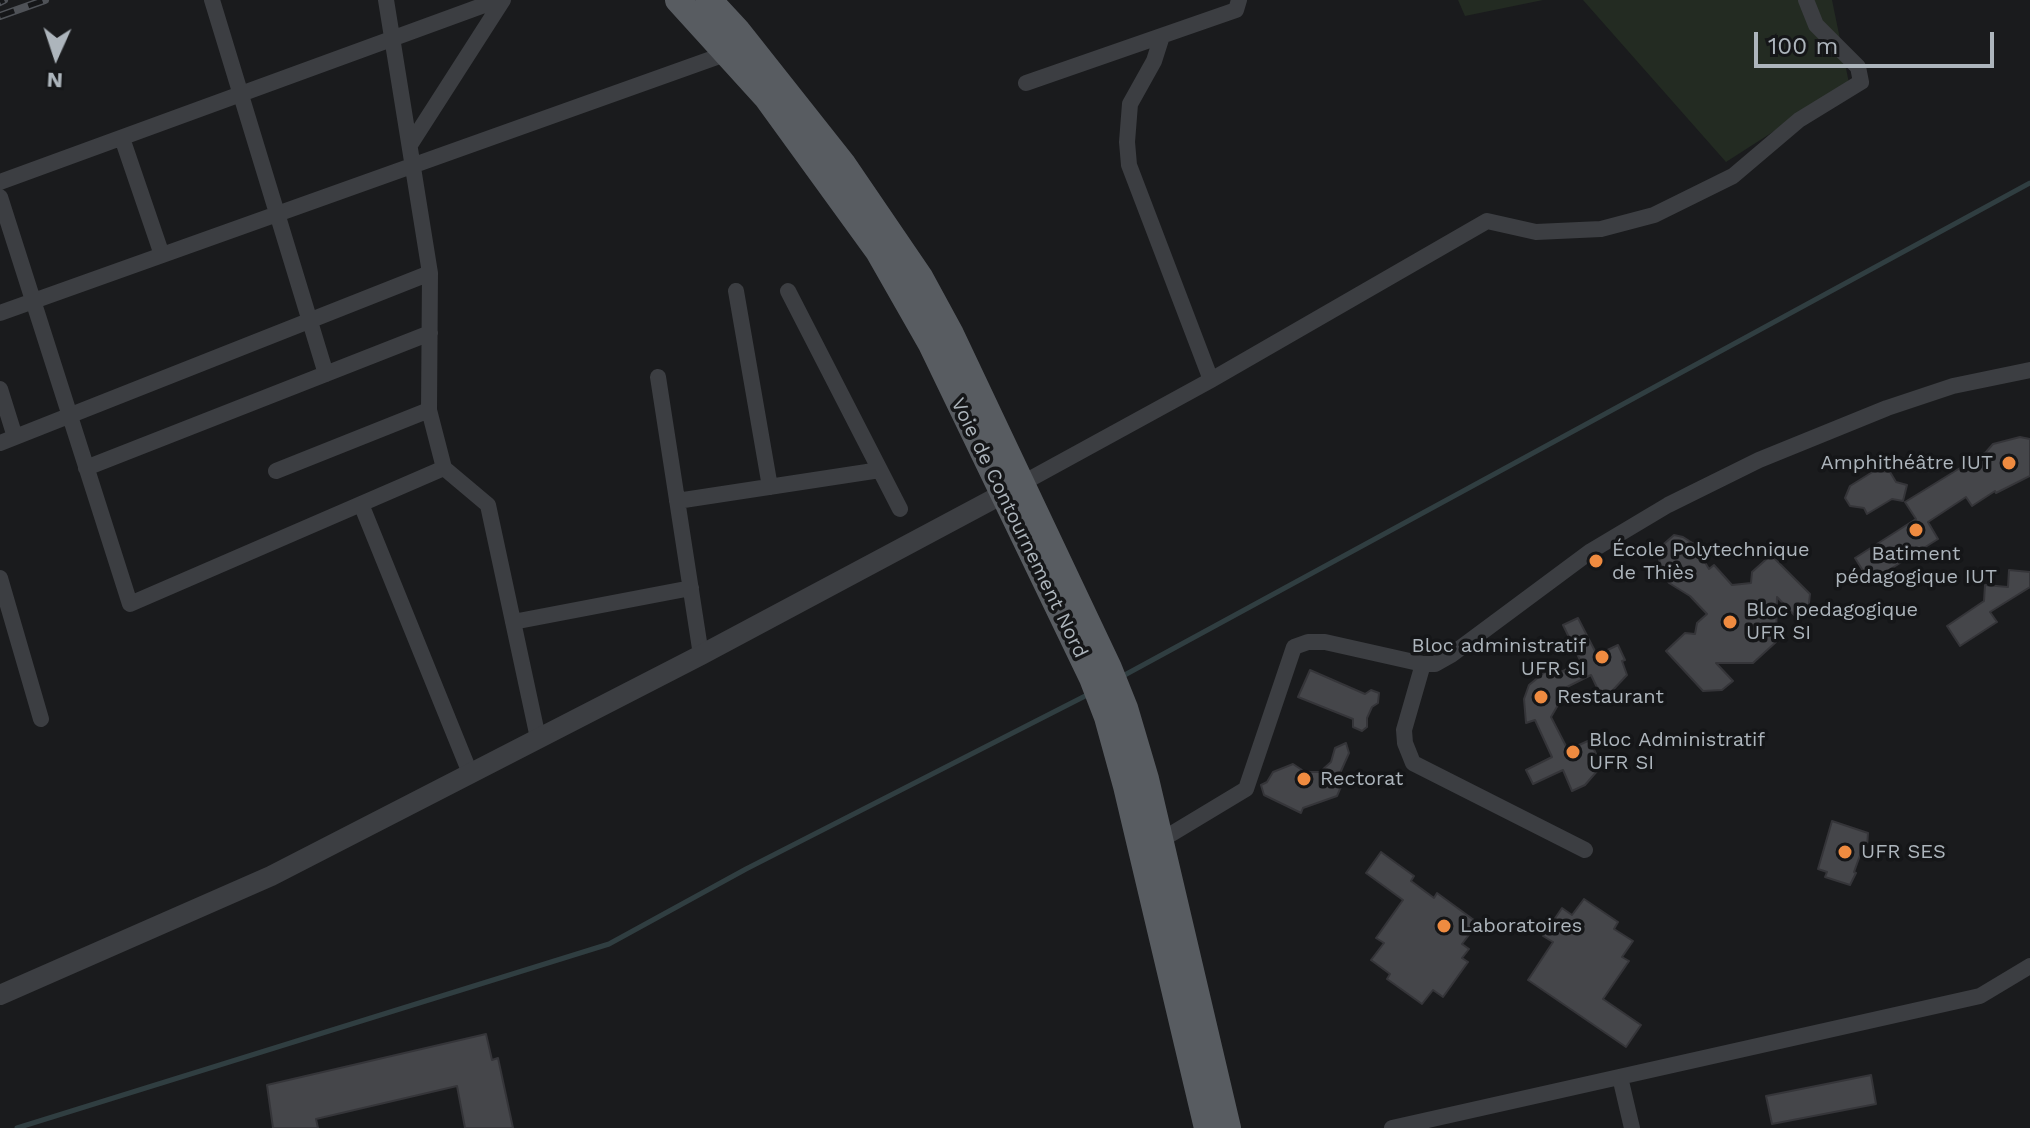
<!DOCTYPE html>
<html>
<head>
<meta charset="utf-8">
<style>
  body { margin:0 }
  #map { position:relative; width:2030px; height:1128px; overflow:hidden; background:#1a1b1d; font-family:"Work Sans",sans-serif }
  canvas { display:block }
  .north { position:absolute; left:16px; top:16px; width:80px; height:80px; -webkit-text-stroke:6px #151618; paint-order:stroke; rotate:183deg; font-size:22px; font-weight:700; line-height:32px; text-align:center; color:#adb5bc }
  .north::after { content:''; display:block; margin:auto; width:28px; height:36px; background:#adb5bc; clip-path:polygon(50% 0,100% 100%,50% 72%,0 100%) }
  .scale { position:absolute; left:1754px; top:32px; width:240px; height:36px; box-sizing:border-box; border:4px solid #adb5bc; border-top:0; padding-left:10px; font-size:24px; line-height:28px; white-space:nowrap; color:#adb5bc; -webkit-text-stroke:6px #151618; paint-order:stroke }
</style>
</head>
<body>
<div id="map">
<canvas width="2030" height="1128"></canvas>
<div class="north">N</div>
<div class="scale">100 m</div>
</div>
<script>
const ctx = document.querySelector('canvas').getContext('2d');
ctx.lineJoin = 'round';
function fillPath(path, color) { ctx.fillStyle = color; ctx.fill(path, 'evenodd'); }
const poly = rows => new Path2D(rows.map(r => 'M' + r).join(''));
function strokePath(path, color, width, dash) { ctx.strokeStyle = color; ctx.lineWidth = width; ctx.lineCap = dash ? 'butt' : 'round'; ctx.setLineDash(dash || []); ctx.stroke(path); }
function drawText(font, color, halo, rows, align = 'center') {
  ctx.font = font + ' "Work Sans",sans-serif'; ctx.lineWidth = 7; ctx.setLineDash([]); ctx.textBaseline = 'middle'; ctx.strokeStyle = halo; ctx.fillStyle = color; for (const [text, x, y, turn = 0] of rows) {
    ctx.save(); ctx.translate(x, y); ctx.rotate((+turn || 0) * Math.PI / 180); ctx.textAlign = isNaN(turn) ? turn : align; if (halo) ctx.strokeText(text, 0, 0); ctx.fillText(text, 0, 0); ctx.restore();
  }
}
fillPath(poly([
  [1458,0,1543,0,1465,16],
  [1583,0,1832,0,1849,83,1726,162]
]), '#232b22');
strokePath(poly([
  [1121,677,2030,183],
  [17,1128,609,944,746,869,1091,693]
]), '#303e41', 5);
const building = poly([
  [2020,437,2030,439,2030,476,1996,493,1995,491,1972,506,1966,497,1928,522,1938,539,1870,582,1855,558,1916,519,1905,502,1986,452,1993,444,2020,437],
  [1874,471,1890,472,1896,482,1907,485,1903,501,1892,499,1867,514,1864,508,1850,506,1845,498,1850,486,1874,471],
  [1674,535,1683,537,1694,544,1709,569,1714,565,1732,585,1751,583,1752,572,1771,555,1810,594,1808,612,1799,620,1777,597,1776,642,1753,663,1716,663,1733,681,1722,690,1703,691,1666,651,1685,633,1695,634,1697,623,1707,614,1690,596,1669,583,1662,573,1657,550,1674,535],
  [2009,570,2030,572,2030,587,1990,612,1997,622,1960,646,1947,626,1984,601,1985,585,2008,587,2009,570],
  [1578,618,1597,655,1618,645,1625,660,1622,661,1627,675,1612,691,1601,696,1591,675,1557,692,1558,705,1551,717,1568,750,1590,740,1596,754,1593,756,1598,770,1585,785,1572,791,1563,770,1533,784,1526,770,1552,757,1535,720,1526,723,1524,699,1529,685,1546,671,1549,678,1581,662,1563,625,1578,618],
  [1310,670,1365,694,1371,690,1379,693,1378,703,1372,707,1367,718,1367,727,1362,731,1353,727,1353,719,1298,697,1310,670],
  [1346,743,1349,753,1337,780,1343,782,1337,796,1303,808,1301,813,1264,795,1261,785,1267,782,1273,772,1293,764,1305,772,1320,772,1331,762,1335,748,1346,743],
  [1832,821,1868,833,1867,847,1863,847,1854,872,1856,873,1850,885,1825,877,1827,872,1818,869,1832,821],
  [1381,852,1414,876,1411,881,1434,898,1437,893,1478,923,1462,944,1469,949,1462,958,1468,962,1443,997,1433,990,1422,1004,1387,979,1390,974,1371,960,1384,943,1376,938,1403,900,1366,873,1381,852],
  [1584,899,1618,922,1614,929,1633,941,1622,957,1629,961,1603,999,1641,1025,1626,1047,1528,980,1553,942,1543,936,1562,908,1572,915,1584,899],
  [486,1034,492,1060,498,1058,513,1128,465,1128,457,1086,316,1119,318,1128,273,1128,267,1085,486,1034],
  [1871,1075,1876,1104,1772,1124,1766,1096,1871,1075]
]);
fillPath(building, '#45464a');
strokePath(building, '#353539', 2);
strokePath(poly([
  [212,0,326,374],
  [386,0,430,273,429,410,444,468,488,505,538,738],
  [1162,36,1154,61,1130,104,1127,142,1129,165,1211,380],
  [1026,83,1236,10,1239,0],
  [122,138,162,255],
  [410,145,503,0],
  [0,182,498,0],
  [0,197,130,604,444,468],
  [736,291,770,487],
  [788,291,900,509],
  [0,313,728,53],
  [658,377,701,655],
  [0,389,15,437],
  [0,443,430,273],
  [86,468,430,333],
  [276,471,429,410],
  [1021,484,1211,380,1487,221,1536,232,1601,229,1654,215,1733,176,1799,120,1861,82,1858,67,1816,25,1806,0],
  [677,501,880,470],
  [361,504,470,773],
  [0,578,41,719],
  [513,622,691,588],
  [1423,664,1404,730,1405,743,1413,763,1585,850],
  [1153,845,1246,789,1294,647,1308,642,1325,642,1423,664,1435,664,1451,655,1591,551,1668,505,1759,460,1887,408,1953,386,2030,370],
  [1620,1077,1632,1128],
  [1392,1128,1980,996,2030,966]
]), '#3c3e42', 16);
strokePath(poly([
  [0,995,271,876,701,655,1014,488]
]), '#3c3e42', 20);
strokePath(poly([
  [678,0,767,98,878,251,931,344,1092,678,1107,717,1126,786,1207,1128],
  [709,0,737,30,843,164,920,277,951,334,1109,668,1125,708,1146,779,1228,1128]
]), '#585c61', 26);
const rail = poly([
  [0,2,4,0],
  [0,16,45,0]
]);
strokePath(rail, '#4f5257', 8);
strokePath(rail, '#151618', 5, [15]);
for (const [x, y, r, color] of [
  [2009,463,8,"#ef8b40"],
  [1916,530,8,"#ef8b40"],
  [1596,561,8,"#ef8b40"],
  [1730,622,8,"#ef8b40"],
  [1602,657,8,"#ef8b40"],
  [1541,697,8,"#ef8b40"],
  [1573,752,8,"#ef8b40"],
  [1304,779,8,"#ef8b40"],
  [1845,852,8,"#ef8b40"],
  [1444,926,8,"#ef8b40"]
]) { const dot = new Path2D(); dot.arc(x, y, r, 0, 2 * Math.PI); ctx.fillStyle = color; ctx.fill(dot); strokePath(dot, '#151618', 3); }
drawText('20px', '#adb5bc', '#151618', [
  ["Amphithéâtre IUT",1993,463,"right"],
  ["École Polytechnique",1612,550],
  ["de Thiès",1612,573],
  ["Batiment",1916,554,"center"],
  ["pédagogique IUT",1916,577,"center"],
  ["Bloc pedagogique",1746,610],
  ["UFR SI",1746,633],
  ["Bloc administratif",1586,646,"right"],
  ["UFR SI",1586,669,"right"],
  ["Restaurant",1557,697],
  ["Bloc Administratif",1589,740],
  ["UFR SI",1589,763],
  ["Rectorat",1320,779],
  ["UFR SES",1861,852],
  ["Laboratoires",1460,926]
], 'left');
drawText('20px', '#adb5bc', '#151618', [
  ["Voie de Contournement Nord",1019,528,64]
]);
</script>
</body>
</html>
